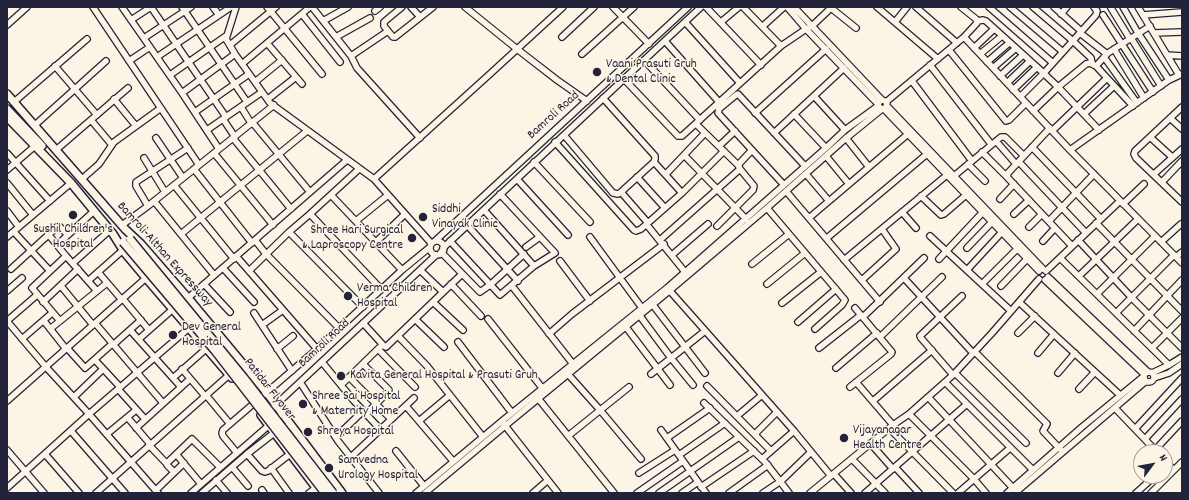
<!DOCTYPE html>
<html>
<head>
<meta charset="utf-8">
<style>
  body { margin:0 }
  #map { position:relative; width:1189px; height:500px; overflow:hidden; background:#fcf5e5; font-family:Dekko,sans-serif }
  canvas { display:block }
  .frame { position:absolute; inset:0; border:8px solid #22223b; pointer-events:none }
  .north { position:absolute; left:1133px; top:444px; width:40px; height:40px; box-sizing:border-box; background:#fcf5e5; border:1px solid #a5a1a1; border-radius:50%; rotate:58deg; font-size:11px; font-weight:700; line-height:16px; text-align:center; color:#22223b }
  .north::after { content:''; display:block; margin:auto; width:14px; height:18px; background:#22223b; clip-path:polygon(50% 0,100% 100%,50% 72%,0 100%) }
</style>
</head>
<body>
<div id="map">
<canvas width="1189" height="500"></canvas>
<div class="frame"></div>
<div class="north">N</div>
</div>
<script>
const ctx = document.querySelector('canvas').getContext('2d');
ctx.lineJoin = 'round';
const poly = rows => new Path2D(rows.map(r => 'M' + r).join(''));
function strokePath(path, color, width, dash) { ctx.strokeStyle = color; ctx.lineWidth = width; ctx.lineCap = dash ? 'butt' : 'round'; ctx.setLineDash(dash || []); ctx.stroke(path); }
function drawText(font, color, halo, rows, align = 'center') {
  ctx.font = font + ' Dekko,sans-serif'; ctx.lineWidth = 3; ctx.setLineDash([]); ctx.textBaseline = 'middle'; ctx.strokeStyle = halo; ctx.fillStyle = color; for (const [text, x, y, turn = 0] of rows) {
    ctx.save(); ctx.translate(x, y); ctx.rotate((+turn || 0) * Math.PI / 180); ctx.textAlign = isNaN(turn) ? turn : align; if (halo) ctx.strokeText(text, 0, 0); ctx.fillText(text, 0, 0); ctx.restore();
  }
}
const minor = poly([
  [93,7,199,165],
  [122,7,182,93,235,54,226,39,236,7],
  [151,7,226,117],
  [182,7,247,102],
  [213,7,219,15],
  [267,7,322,74],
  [312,7,351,56,357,68,420,138],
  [411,7,420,17],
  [465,7,517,49,557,80,587,101],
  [613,7,649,44],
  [706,7,761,65],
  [743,7,781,46],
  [787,7,806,29,878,104],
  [794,7,882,100],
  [877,7,938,59],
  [916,7,957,43],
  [989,7,1053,63],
  [1010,7,1063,52],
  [1033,7,1073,41,1091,58,1092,63],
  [1054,7,1081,31],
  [1123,7,1138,33,1169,80],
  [1138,7,1179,75],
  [831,8,856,28],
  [1111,8,1130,39],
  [375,11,380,7],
  [302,14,340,62],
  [1061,14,1067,7],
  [1103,15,1153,92],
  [1143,15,1182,12],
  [131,20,151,7],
  [323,21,348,7],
  [977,21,983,20,986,21,1037,67,1058,87,1099,130],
  [685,22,740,83],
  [721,22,739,7],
  [895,22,907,7],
  [7,25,27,7],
  [763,26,784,7],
  [388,31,384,26,384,22,402,7],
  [1080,33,1107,54],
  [1154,33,1182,32],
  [336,37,370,18],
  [562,37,594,7],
  [964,37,1070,150,1182,263],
  [144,38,191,7],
  [1131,38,1161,86],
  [665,41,719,102],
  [267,43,302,84],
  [230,45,276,7],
  [974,48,994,29],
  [1114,49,1144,98],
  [949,50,1006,121,1009,120,1026,103],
  [235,54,270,103,374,179],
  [582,54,634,7],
  [980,54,1002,36],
  [1167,55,1182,56],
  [351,56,388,31,393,37,395,37,433,7],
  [157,57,231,7],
  [1104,57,1137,103],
  [644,60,700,120],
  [129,61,150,47],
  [987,62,1009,43],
  [242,64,310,7],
  [930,65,991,144],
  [55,66,97,115],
  [1096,66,1108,53,1150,26],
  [993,68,1016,48],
  [170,75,226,36],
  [1000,76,1023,55],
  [624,79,678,136,682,136,781,46,806,29,812,26,832,7],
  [912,81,972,161],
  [255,82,282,60],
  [1007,83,1030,61],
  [1013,90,1037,67],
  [182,93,219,149],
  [814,96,845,130],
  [1020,97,1044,73,1096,15,1097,11,1094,7],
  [114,99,136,126],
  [268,99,296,77],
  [14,102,87,39],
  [886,102,964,37,977,23,976,19,961,7],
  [887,106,1043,269],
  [241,107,251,123],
  [1182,107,1135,151,1134,154,1136,158,1182,202],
  [884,109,886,107,887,103,885,101,882,100,879,102,878,105,880,108,884,109,1039,271],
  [1033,111,1058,87,1086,64,1090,63,1096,66,1133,106],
  [195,112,249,74],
  [755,113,826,49],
  [794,114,826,148],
  [1084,114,1114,86],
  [1170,118,1182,129],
  [223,119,235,137],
  [91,120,112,145],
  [252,122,310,192],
  [696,124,739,166],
  [35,125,106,61],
  [1050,128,1008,173,1007,177,1072,246],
  [207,130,262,92],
  [1052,131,1107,78],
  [774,133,844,68],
  [564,135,613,193,618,194,621,192,654,162,655,159,655,156,603,98],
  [1150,137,1172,157],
  [156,138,183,178],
  [233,138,291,209],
  [846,138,869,167],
  [996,141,1016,164],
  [555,142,634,230,636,231,641,229,682,193,724,151],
  [719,146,735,131],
  [1032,147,1101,219],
  [56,150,128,88],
  [1070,150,1169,80,1182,74],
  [982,152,1007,177],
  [7,153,50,201],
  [214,153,273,225],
  [684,155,746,219],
  [826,156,849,184],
  [144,158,165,192],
  [534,162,590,222],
  [654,162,682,193],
  [1019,162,1086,233],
  [968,164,985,181],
  [194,169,252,243],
  [7,170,35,146],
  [666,174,705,133],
  [806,174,829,201],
  [1154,174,1182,149],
  [954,176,1001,137,1005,137,1024,156],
  [637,177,665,208],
  [82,179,99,164,114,142,161,108],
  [517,179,568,235],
  [1162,182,1182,161],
  [7,183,33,215],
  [174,185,234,259],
  [784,185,718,113,719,109,736,95,738,94,805,166],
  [786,191,880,302],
  [621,192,648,223],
  [331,195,402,270],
  [921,196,941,215,944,214,966,195],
  [1000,199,1014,184],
  [154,201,214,275],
  [1123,204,1144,184],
  [148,206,136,186,136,182,188,148],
  [767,208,845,300,842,305,815,329],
  [484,210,534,266],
  [7,211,19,227],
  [902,212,916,228],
  [310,214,381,289],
  [1014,214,1029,200],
  [809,218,908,134],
  [356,221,388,195],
  [1049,221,1094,174],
  [1096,223,1182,311],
  [122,225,148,206,274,105],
  [467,225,518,281],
  [647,225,685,272],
  [717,226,753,190,754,186,740,169,738,165,752,150],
  [1029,227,1042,214],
  [14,232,50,271],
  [289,232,363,307],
  [48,234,57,245],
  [181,234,307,131],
  [930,236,1011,311],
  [7,237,71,183],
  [590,237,642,308],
  [827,238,927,154],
  [255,240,266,254,339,328],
  [660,240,740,169],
  [1078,240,1132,298,1182,348],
  [435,241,688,7],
  [450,241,500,295,534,266,555,253,500,194],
  [1043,241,1055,228],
  '430 248a7 7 0 1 1 14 0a7 7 0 1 1-14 0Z',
  [376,242,405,214],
  [1161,242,1181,224],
  [431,243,374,179,491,73,563,7],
  [526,247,537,239,539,236],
  [443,248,701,7],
  [967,248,992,222],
  [441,252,480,292,490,285,524,254],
  [672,255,708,224],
  [66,256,57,245,94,211],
  [236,256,317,349],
  [1176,257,1182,252],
  [1060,258,1169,365],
  [939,259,983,212],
  [844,260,947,175],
  [560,261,590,301],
  [73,263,110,230],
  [752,264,789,234],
  [223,268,254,302],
  [11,269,58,226,59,226,68,235],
  [420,270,443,292],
  [967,270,1002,232],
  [249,271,289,232,310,214,359,169],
  [1046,271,1120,201],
  [98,272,122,300],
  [1079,276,1138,219],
  [1048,277,1148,372],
  [904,278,973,353],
  [862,280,896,249,882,229],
  [1045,280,1144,374],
  [88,281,123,250],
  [204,284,230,312],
  [451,284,481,316],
  [767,284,805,253],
  [982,284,1017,249],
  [61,286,93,325],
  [512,286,573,364],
  [1001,286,1027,259],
  [7,291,22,278],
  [670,291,794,431,831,476],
  [1097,294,1155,236],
  [188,298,347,160],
  [123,299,149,330],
  [43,302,78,269],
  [433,302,463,330],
  [1019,302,1120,395],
  [782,303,821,272],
  [653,305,705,373],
  [254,313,292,371],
  [1116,313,1174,255],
  [640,316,671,358,693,385],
  [863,317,924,258],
  [415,319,444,347],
  [488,319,543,389],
  [7,321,46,367,89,414,158,493],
  [7,321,37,295],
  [44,321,66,349],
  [60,321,33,289,32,288,66,256,97,291],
  [798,322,836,289],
  [95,323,163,403],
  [363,323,384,346,386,347,462,274],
  [262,325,283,310],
  [626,327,670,385],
  [50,329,107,283],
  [130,330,181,387],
  [1134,331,1182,280],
  [1018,333,1035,316],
  [549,334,572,314,664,244],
  [398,336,427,366,483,437],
  [880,337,942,277],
  [22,339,52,313],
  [139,339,173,309],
  [458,342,512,413],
  [113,345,141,320],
  [67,348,85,368,112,344],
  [819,348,861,315],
  [1152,348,1182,318],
  [277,349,293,336],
  [378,349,415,387],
  [975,352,1047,424,1043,431,1060,449],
  [1038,353,1054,334],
  [95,360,120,387],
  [322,362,354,401,380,429],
  [363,364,389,390,388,392,366,414],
  [836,368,877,333],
  [182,369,205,396],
  '1144 377a5 5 0 1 1 10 0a5 5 0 1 1-10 0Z',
  [567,373,600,410,641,459],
  [955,373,1026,443],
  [1058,373,1075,353],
  [1152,373,1169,365,1182,357],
  [651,374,705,331],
  [953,375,921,338,920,336,962,296],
  [349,377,391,419],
  [173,378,207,348],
  [1154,378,1169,373,1182,364],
  [300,382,338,441,379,493],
  [856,382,893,425],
  [945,382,1033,470],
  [341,385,382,345],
  [707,386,771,451],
  [850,387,891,354,892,352,855,308],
  [118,389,145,419],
  [1079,389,1095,372],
  [206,395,230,424],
  [74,397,103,369],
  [537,397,614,493],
  [928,397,1013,488],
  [7,401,146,278],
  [873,401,932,350],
  [704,403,766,463,789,493],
  [406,406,453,461],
  [1115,408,1157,452],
  [267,413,436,255],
  [909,414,974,479,986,493],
  [737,416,762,395],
  [128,418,150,444],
  [419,421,450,395],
  [503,423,558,493],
  [136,428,190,379],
  [890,429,953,493],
  [1135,429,1182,378],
  [661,430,706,493],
  [71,431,125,493],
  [107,434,136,410],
  [755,434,777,412],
  [568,436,629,387],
  [336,437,363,411],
  [667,438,710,408],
  [1145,439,1182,399],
  [871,444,893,469],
  [149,445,167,464],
  [7,450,44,493],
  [1155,450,1182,421],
  [396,451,424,486],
  [237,453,223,436,222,433,223,430,317,349,402,270,430,247],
  [45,454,79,493],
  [176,454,201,484],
  [247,454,262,471,265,472,268,471,290,454],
  [679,455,725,423],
  [351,457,414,398],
  [762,459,794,431],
  [852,459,885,493],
  [1165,461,1174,470],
  [232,467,248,486],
  [895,467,919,493],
  [271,468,289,493],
  [174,472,167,465,167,463,192,439,220,467],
  [639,473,675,450],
  [834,474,851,493],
  [216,480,227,493],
  [701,487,754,451],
  [7,488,89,414,203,316],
  [156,490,184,463],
  [262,490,264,493],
  [96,493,229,375],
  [191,493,282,414],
  [202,493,247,454,274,433,290,425],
  [309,493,316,488],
  [416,493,502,421,667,288,826,148,845,130,878,106],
  [425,493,505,426,668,292,767,208,845,139,882,109],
  [533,493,548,480],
  [637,493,683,461],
  [659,493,739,437],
  [682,493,698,482],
  [729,493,768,465],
  [763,493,781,481,811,452],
  [810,493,893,425,909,414,953,375,992,333,1039,279],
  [865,493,967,404],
  [958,493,1010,448],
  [1007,493,1082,427,1144,376],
  [1015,493,1146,381],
  [1136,493,1155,476],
  [1151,493,1182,462]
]);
const major = poly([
  [7,94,125,229,141,244,188,298,267,393,342,493],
  [7,109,42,146],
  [7,117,71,183,113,234,125,253,146,278,232,378],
  [261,415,320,493]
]);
strokePath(minor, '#22223b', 8);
strokePath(major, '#22223b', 10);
strokePath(minor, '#fcf5e5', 5.5);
strokePath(major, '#fcf5e5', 7);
const majorBridge = poly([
  [130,239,244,378,333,493],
  [123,242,216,352,325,493]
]);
strokePath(majorBridge, '#22223b', 10, []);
strokePath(majorBridge, '#fcf5e5', 7);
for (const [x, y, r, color] of [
  [597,72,5,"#22223b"],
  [73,215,5,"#22223b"],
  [423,217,5,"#22223b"],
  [412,238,5,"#22223b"],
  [348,296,5,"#22223b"],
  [173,335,5,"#22223b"],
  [341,376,5,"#22223b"],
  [303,404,5,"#22223b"],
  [308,432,5,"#22223b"],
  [844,438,5,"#22223b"],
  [329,468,5,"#22223b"]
]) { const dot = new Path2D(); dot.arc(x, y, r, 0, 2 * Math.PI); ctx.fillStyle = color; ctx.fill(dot); strokePath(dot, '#fcf5e5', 1.5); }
drawText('13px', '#22223b', '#fcf5e5', [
  ["Vaani Prasuti Gruh",606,65],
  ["& Dental Clinic",606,80],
  ["Siddhi",432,210],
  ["Vinayak Clinic",432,225],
  ["Sushil Children's",73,230,"center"],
  ["Hospital",73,245,"center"],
  ["Shree Hari Surgical",403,231,"right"],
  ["& Laproscopy Centre",403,246,"right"],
  ["Verma Children",357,289],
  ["Hospital",357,304],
  ["Dev General",182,328],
  ["Hospital",182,343],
  ["Kavita General Hospital & Prasuti Gruh",350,376],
  ["Shree Sai Hospital",312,397],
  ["& Maternity Home",312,412],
  ["Vijayanagar",853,431],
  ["Health Centre",853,446],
  ["Shreya Hospital",317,432],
  ["Samvedna",338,461],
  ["Urology Hospital",338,476]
], 'left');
drawText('13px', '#22223b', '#fcf5e5', [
  ["Bamroli Road",554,116,-42],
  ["Bamroli-Althan Expressway",164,255,48],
  ["Bamroli Road",325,344,-43],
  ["Patidar Flyover",269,390,52]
]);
</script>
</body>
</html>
